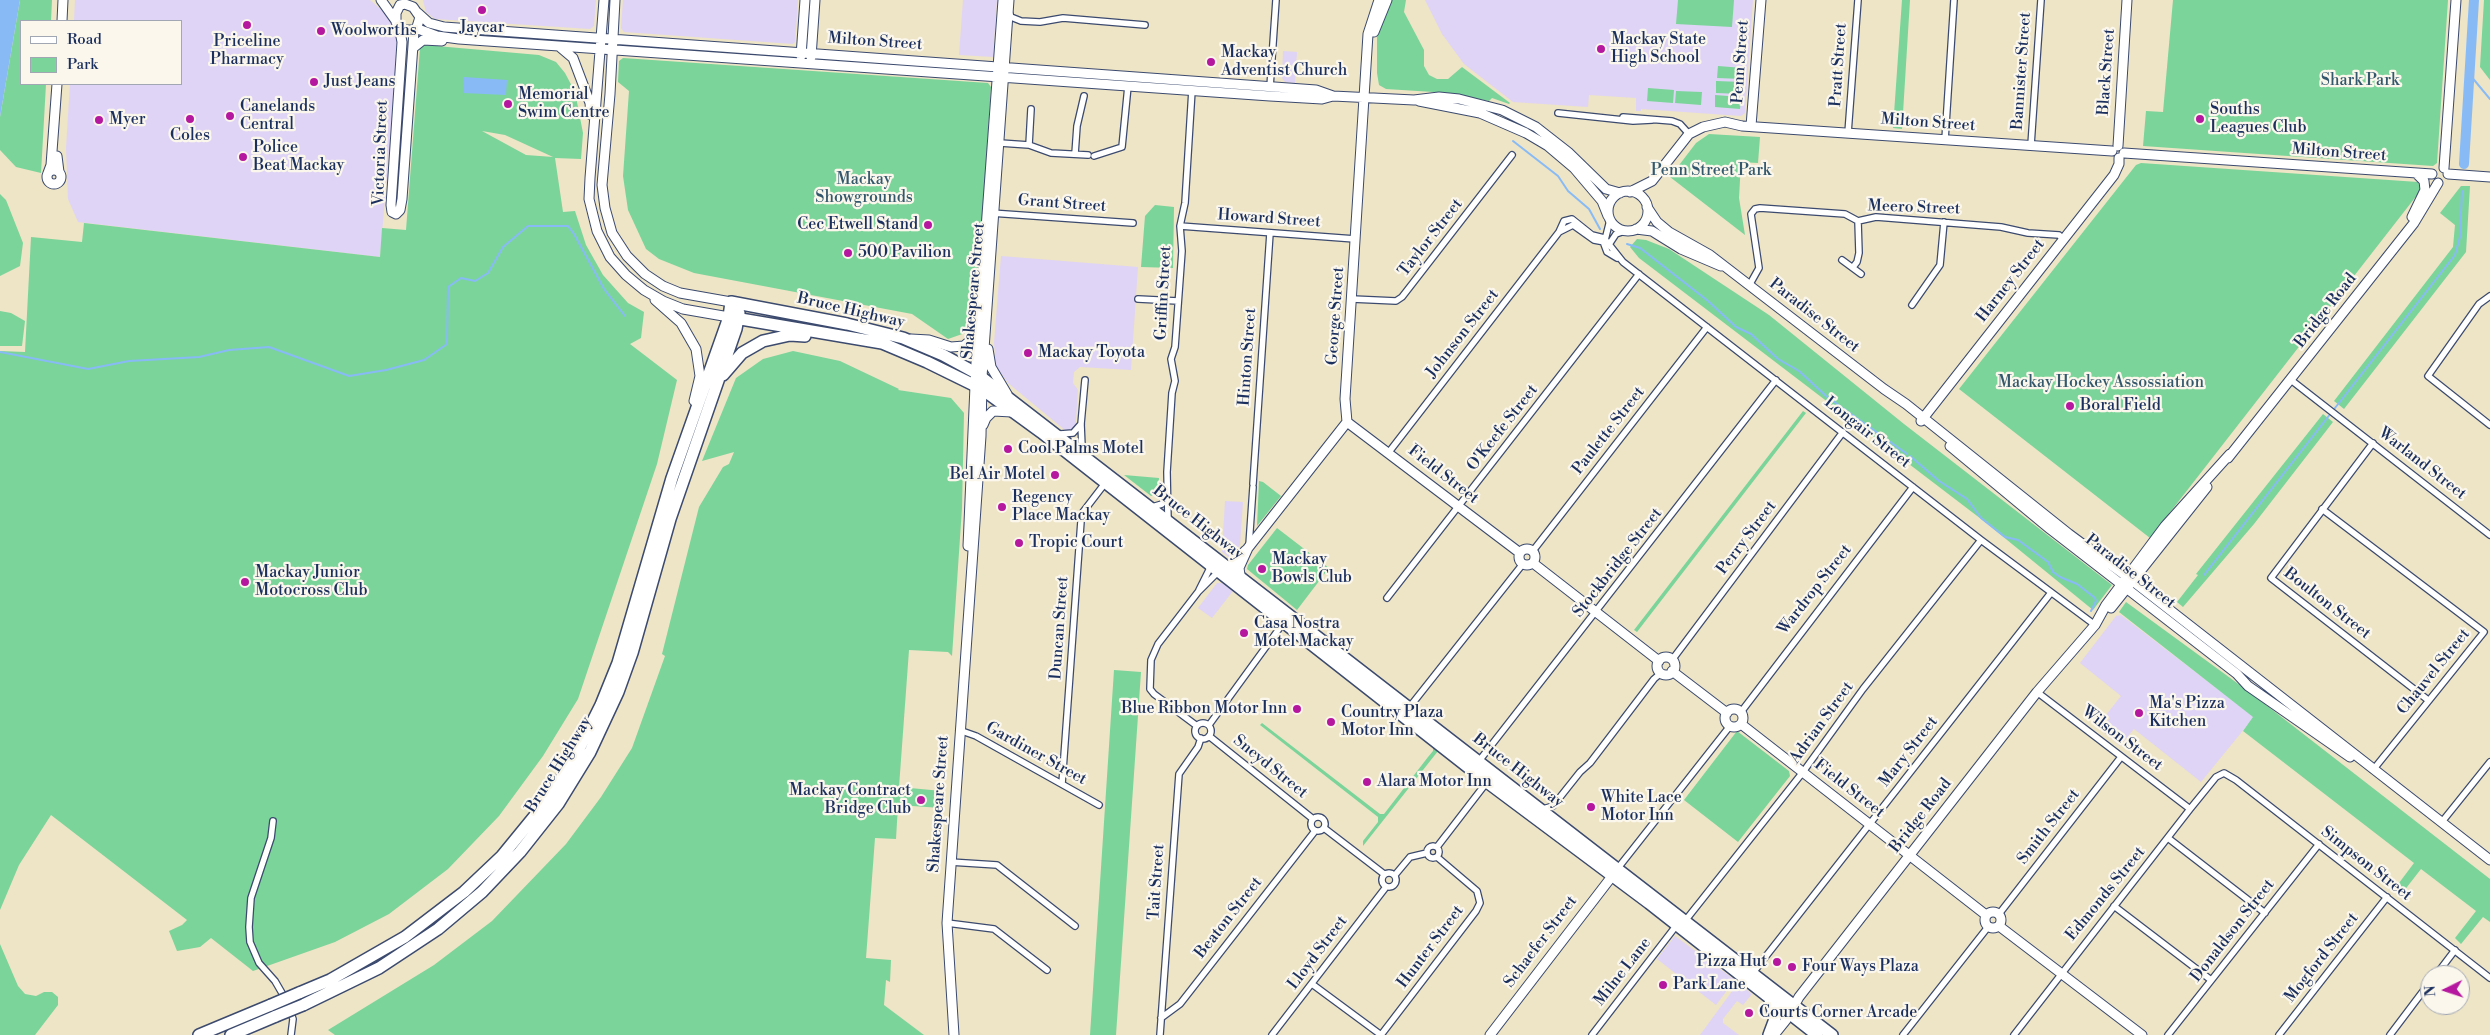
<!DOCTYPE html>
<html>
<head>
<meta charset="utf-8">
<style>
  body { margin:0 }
  #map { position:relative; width:2490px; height:1035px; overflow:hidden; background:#eee4c6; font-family:"Libre Bodoni",serif }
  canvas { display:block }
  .legend { position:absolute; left:20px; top:20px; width:162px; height:65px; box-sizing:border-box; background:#fbf7ec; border:1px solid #a1a7b3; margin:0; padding:6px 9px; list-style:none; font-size:15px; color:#1b2f5e }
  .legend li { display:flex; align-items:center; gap:10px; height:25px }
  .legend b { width:25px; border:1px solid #a1a7b3 }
  .north { position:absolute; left:2420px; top:965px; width:50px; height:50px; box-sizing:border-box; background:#fbf7ec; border:1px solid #a1a7b3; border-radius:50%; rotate:266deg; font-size:14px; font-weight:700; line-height:20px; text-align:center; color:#1b2f5e }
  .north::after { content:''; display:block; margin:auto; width:18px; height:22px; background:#b5179e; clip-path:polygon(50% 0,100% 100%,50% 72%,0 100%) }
</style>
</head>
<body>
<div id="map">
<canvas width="2490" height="1035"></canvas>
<ul class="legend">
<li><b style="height:6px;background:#fff"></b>Road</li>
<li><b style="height:14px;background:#7bd49a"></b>Park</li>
</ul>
<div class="north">N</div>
</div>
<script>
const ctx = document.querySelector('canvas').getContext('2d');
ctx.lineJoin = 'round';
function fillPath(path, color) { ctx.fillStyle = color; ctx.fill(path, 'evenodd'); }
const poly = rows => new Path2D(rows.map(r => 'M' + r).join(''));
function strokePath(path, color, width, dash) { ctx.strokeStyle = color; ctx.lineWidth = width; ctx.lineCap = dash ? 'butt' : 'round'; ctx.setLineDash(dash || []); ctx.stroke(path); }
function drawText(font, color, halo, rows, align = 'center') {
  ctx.font = font + ' "Libre Bodoni",serif'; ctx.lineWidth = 4.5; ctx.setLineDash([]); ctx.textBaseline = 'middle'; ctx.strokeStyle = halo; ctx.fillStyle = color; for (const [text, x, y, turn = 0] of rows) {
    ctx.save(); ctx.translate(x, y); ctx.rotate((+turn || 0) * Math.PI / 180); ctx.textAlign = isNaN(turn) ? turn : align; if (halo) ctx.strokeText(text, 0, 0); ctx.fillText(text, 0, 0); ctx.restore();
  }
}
fillPath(poly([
  [75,0,370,0,385,13,399,35,380,257,78,222,68,199,66,148,70,84,181,84,181,21,74,21],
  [423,0,596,0,594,26,590,29,435,19,426,12],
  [623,0,798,0,795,42,793,44,624,32,621,28],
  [963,0,997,0,993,57,959,55],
  [1425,0,1753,0,1745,113,1741,116,1641,109,1641,111,1636,111,1636,98,1589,95,1588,107,1513,102,1464,64,1442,34],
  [1283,51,1297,52,1295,83,1285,82,1282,78],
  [1001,256,1138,267,1131,370,1080,367,1074,372,1073,383,1078,390,1075,434,1072,436,1008,383,996,366,994,343],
  [1225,501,1243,502,1240,545,1230,558,1222,552],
  [1217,583,1222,583,1233,591,1212,618,1198,608],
  [2121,615,2254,717,2201,782,2134,729,2120,746,2101,730,2110,718,2106,715,2121,696,2080,663,2116,616],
  [1675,936,1735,980,1716,1005,1657,959],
  [1738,983,1752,994,1743,1005,1737,1001,1723,1019,1723,1023,1739,1035,1700,1035]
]), '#dfd4f5');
fillPath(poly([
  [20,0,52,0,51,21,21,21,21,84,46,84,41,173,16,167,0,150,0,117],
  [1391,0,1406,0,1404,12,1424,50,1424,66,1429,75,1437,79,1448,79,1462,67,1510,103,1509,104,1492,98,1489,101,1449,93,1386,89,1379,85,1377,73,1377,36],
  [1678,0,1734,0,1732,27,1676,24],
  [1902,0,1910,0,1902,129,1893,128],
  [2173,0,2448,0,2437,163,2433,166,2143,146,2146,111,2163,112],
  [2484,0,2490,0,2490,80,2480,67],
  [425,45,539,55,556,62,565,73,575,92,583,133,581,159,555,158,563,212,575,211,586,245,603,275,628,303,644,312,641,338,630,344,677,380,657,464,578,699,543,756,499,816,448,869,389,914,335,942,253,971,211,938,200,947,177,951,169,931,182,925,187,920,51,815,19,865,0,910,0,351,25,352,31,237,82,242,84,223,380,257,382,228,406,230,420,48],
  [482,131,505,135,553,157,526,155],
  [623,58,988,83,991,87,979,272,968,332,948,339,912,314,694,273,659,259,646,249,628,210,623,176,629,91,618,82,619,61],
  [1718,66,1743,68,1742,79,1717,78],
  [1716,81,1742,82,1741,94,1716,93],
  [1648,88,1674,90,1673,103,1647,101],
  [1676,91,1702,92,1701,105,1675,103],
  [1715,95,1741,97,1740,109,1715,107],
  [1709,134,1760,137,1758,163,1741,162,1739,198,1745,235,1670,177,1696,143],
  [2141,163,2418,182,2421,190,2150,538,1959,389,2136,165],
  [2461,186,2470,186,2466,252,2344,409,2334,401,2453,247,2455,225,2440,213],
  [0,194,6,200,23,243,20,266,0,276],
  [1155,205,1174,207,1173,268,1141,267,1145,216],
  [1637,239,1646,240,1669,249,1769,315,1904,424,2112,585,2093,610,1985,522,1639,258,1630,247],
  [0,311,11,313,25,321,22,346,0,346],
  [793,351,840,361,899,389,898,390,951,398,964,413,962,508,952,656,948,652,909,650,899,787,942,791,941,808,898,805,896,839,875,838,866,958,891,960,890,982,886,980,884,1005,924,1035,335,1035,328,1030,434,965,492,921,566,844,601,797,632,748,665,656,662,654,699,507,723,467,729,464,734,452,702,461,736,378,763,359],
  [1803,411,1806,413,1637,632,1634,630],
  [2323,414,2333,422,2254,524,2183,607,2177,602,2198,575,2196,574],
  [1124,475,1159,478,1158,493,1151,496],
  [1259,481,1263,482,1281,496,1257,526],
  [1277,528,1329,568,1297,610,1247,569,1248,565],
  [2126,602,2248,691,2490,879,2490,922,2483,917,2461,944,2455,938,2476,911,2421,869,2400,896,2393,891,2414,863,2243,731,2253,717,2119,612],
  [1114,670,1141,672,1116,1035,1090,1035],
  [1262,723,1380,814,1384,814,1428,757,1433,751,1433,746,1438,751,1363,846,1363,841,1378,822,1378,817,1260,725],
  [1737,731,1789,771,1790,776,1738,842,1684,800],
  [0,944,18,986,25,994,36,996,44,992,52,992,58,997,58,1005,35,1035,0,1035]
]), '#7bd49a');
fillPath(poly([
  [0,0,20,0,0,117],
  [464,77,507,80,506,95,463,93]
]), '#88bbf6');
strokePath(poly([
  [2470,75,2490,99],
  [1513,141,1558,176,1568,191,1589,209,1600,229],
  [1627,244,1640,248,1708,301,1736,327,1751,334,1778,359,1799,371,1826,396,1907,454],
  [0,352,88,369,129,361,199,357,229,350,269,347,349,376,386,370,424,360,447,344,448,287,461,278,475,281,488,273,503,247,528,226,568,226,574,234,604,289,625,316],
  [1910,456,1939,481,1967,499,1981,518,2005,537,2018,540,2048,562,2053,572,2060,577,2077,584,2095,598,2096,601,2091,611],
  [2204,575,2455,255,2460,237,2462,191]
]), '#88bbf6', 2);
strokePath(poly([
  [2464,164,2474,0]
]), '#88bbf6', 10);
const street = poly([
  [1009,12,1011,17,1021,21,1040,22,1063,18,1145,25],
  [1270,87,1276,0],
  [1558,113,1633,121,1652,120],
  [1623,117,1672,121,1680,124,1689,134],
  [1848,133,1858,0],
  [1945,140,1954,0],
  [1000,143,1029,145,1051,153,1088,155],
  [1029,145,1031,109],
  [2031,145,2041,0],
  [1075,154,1077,126,1084,96],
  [1094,156,1122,147,1128,86],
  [991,213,1133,223],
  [1610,220,1604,244,1607,252,1617,258],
  [1180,226,1355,239],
  [1559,232,1564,221,1572,219,1592,235,1604,238,1623,262,1981,540,2095,625],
  [1610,243,1616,234,1625,231],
  [1842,260,1861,274],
  [1853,267,1857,262,1859,253,1858,221],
  [1750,284,1759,268,1751,214,1755,209,1760,208,1845,214,1858,221,1876,217,2001,227,2028,233,2059,235,2063,239],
  [2490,296,2479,304,2428,376,2490,425],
  [1138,299,1178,301],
  [1352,299,1396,301,1402,297,1512,155],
  [1912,305,1940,265,1944,222],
  [1085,380,1081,424,1082,447,1085,454],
  [2291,380,2490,535],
  [1060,434,1073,433,1081,424],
  [2373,443,2271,578,2428,700],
  [1389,452,1559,232,1573,225,1594,240,1610,243],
  [1253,484,1270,233],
  [1152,507,1162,504,1167,496],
  [2322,509,2484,632,2373,770],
  [1168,520,1167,472,1172,393,1175,381,1171,359,1175,347,1182,251,1180,226,1185,203,1192,90],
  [1249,545,1253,487],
  [1532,552,1707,327],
  [1199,590,1209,570,1209,565],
  [1387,598,1639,274],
  [1672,660,1843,432],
  [2037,692,2190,809],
  [1408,709,1522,565],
  [1741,712,1913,487],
  '1195 731a8 8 0 1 1 16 0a8 8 0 1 1-16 0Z',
  [1209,725,1284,622],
  [1197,726,1154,694,1150,689,1151,660,1158,644,1198,592,1219,571],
  [959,730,976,736,1099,805],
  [1209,736,1313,819],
  [1479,761,1776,380],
  [1062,784,1081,521,1083,512,1106,482],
  [1543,809,1553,806,1580,772,1590,763,1654,679,1661,673],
  '1311 824a7 7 0 1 1 14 0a7 7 0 1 1-14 0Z',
  [273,821,271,838,251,898,249,927,250,942,259,963,275,981,286,1000],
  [2441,823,2490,762],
  [1324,828,1384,874],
  [2168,838,2265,913],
  '1427 852a6 6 0 1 1 12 0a6 6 0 1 1-12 0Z',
  [1437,847,1487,782],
  [950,862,997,865,1075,926],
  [1618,868,1730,726],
  '1382 880a7 7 0 1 1 14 0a7 7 0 1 1-14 0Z',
  [1395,875,1410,857,1427,853],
  [2114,906,2211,980],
  [1999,914,2121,757],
  [1685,921,1803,772,1863,689,1981,540],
  [947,923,994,929,1047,970],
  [1752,974,2050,594],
  [2436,975,2455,950],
  [1312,984,1381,1035],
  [289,1008,293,1019,291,1035],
  [1161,1018,1180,1004,1315,831],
  [1160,1035,1179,774,1198,747,1201,738],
  [1272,1035,1386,887],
  [1381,1035,1476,911,1480,903,1477,891,1437,857],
  [1592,1035,1676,926],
  [1903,1035,1988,927],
  [2014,1035,2190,809,2216,777,2224,773,2236,780,2490,978],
  [2168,1035,2319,844],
  [2279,1035,2387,897],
  [2390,1035,2430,982]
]);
const secondary = poly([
  [381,0,396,21],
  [604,0,590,178,589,199,597,231,610,257,626,275,644,290,663,301,683,309,729,317],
  [615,0,610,94,602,185,605,208,612,233,627,256,645,274,663,286,680,293,731,302],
  [405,4,413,7,420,17,416,30,404,30,396,22,396,13,400,5,405,4],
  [418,13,429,23,444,27,1316,90,1333,96],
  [62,21,63,0],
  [399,26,402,42,391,205,392,212,396,214,400,210,402,199,414,31],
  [418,29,437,36,459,39,1270,96,1322,99,1333,96,1414,100,1439,97,1459,99,1502,110,1536,127,1568,152,1606,189,1620,193],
  [1374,32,1387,0],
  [560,47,573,58,590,103,591,115],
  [413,48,423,40,442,41],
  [801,56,805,0],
  [811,57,815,0],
  [1419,101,1480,113,1526,133,1548,146,1574,168,1602,201,1608,216],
  [1751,126,1761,0],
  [2118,146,2127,0],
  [2124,153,2432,174],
  [57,156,59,172],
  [2444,168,2456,0],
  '47 177a7 7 0 1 1 14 0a7 7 0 1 1-14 0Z',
  [48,173,51,165,57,84],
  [2448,174,2490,177],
  '1608 211a20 20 0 1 1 40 0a20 20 0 1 1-40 0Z',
  [1630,192,1652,181,1689,134,1703,127,1725,122,1742,126,2112,151],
  [1647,207,1657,222,1669,232,1710,255,1884,389,1906,404,2069,534,2134,582,2490,860],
  [2412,217,2425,190,2424,181,2416,173],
  [1636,229,1652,231,1681,249,1721,266],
  [655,300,681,323,696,349,700,376,694,401],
  [911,339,929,340,951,347,964,346,971,340,975,327],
  [988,349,991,367,1007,394],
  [1921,421,2114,175,2119,164,2119,158],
  [1347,422,1520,553],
  [983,425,986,418,993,411,1012,412],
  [1950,446,2050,529,2237,674,2248,686,2350,757],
  [2228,458,2414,223,2438,183],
  [968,546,976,363,1003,0],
  '1519 557a8 8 0 1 1 16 0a8 8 0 1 1-16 0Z',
  [1533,563,1659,661],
  [1229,567,1246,550],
  [1240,575,1239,568,1248,548,1347,422,1345,399,1368,34,1379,0],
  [2111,608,2207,487],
  '1657 666a9 9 0 1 1 18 0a9 9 0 1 1-18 0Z',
  [1672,671,1727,713],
  '1725 718a9 9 0 1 1 18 0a9 9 0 1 1-18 0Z',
  [1741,724,1986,915],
  '1985 920a8 8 0 1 1 16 0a8 8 0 1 1-16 0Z',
  [1999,926,2142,1035],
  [954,1035,947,923,981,436,982,377,1009,0],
  [1490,1035,1616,871],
  [1774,1035,1786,1020,1799,997,2037,692,2095,625,2106,605,2165,526,2230,454]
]);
const highway = poly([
  [729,317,882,343,927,362,982,389,1041,432,1487,782,1649,903,1817,1035],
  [723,375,742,353,763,341,790,335,805,336],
  [299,993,330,980,405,937,464,892,502,856,547,801,578,751,601,705,618,663,672,478,729,317,731,302,847,324,903,338,943,355,976,373,1832,1035],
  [303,1005,379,968,438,929,482,892,520,852,558,804,590,752,618,692,632,653,670,519,736,329,739,313],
  [199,1035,271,1005],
  [231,1035,276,1016],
  [1769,1035,1775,1019,1770,999]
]);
strokePath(street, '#3b4a6e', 8);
strokePath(secondary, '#3b4a6e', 11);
strokePath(highway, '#3b4a6e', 14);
strokePath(street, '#fff', 5.5);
strokePath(secondary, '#fff', 9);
strokePath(highway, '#fff', 11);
const highwayBridge = poly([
  [271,1005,299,993],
  [276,1016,303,1005]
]);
strokePath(highwayBridge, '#3b4a6e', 14, []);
strokePath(highwayBridge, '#fff', 11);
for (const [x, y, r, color] of [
  [482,10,5,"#b5179e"],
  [247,25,5,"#b5179e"],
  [321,31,5,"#b5179e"],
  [1601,49,5,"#b5179e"],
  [1211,62,5,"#b5179e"],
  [314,82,5,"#b5179e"],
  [508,104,5,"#b5179e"],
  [230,116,5,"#b5179e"],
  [190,119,5,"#b5179e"],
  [2200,119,5,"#b5179e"],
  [99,120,5,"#b5179e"],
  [243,157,5,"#b5179e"],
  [928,225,5,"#b5179e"],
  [848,253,5,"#b5179e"],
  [1028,353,5,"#b5179e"],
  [2070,406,5,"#b5179e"],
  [1008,449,5,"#b5179e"],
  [1055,475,5,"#b5179e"],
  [1002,507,5,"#b5179e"],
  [1019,543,5,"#b5179e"],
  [1262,569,5,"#b5179e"],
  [245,582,5,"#b5179e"],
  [1244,633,5,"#b5179e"],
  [1297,709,5,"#b5179e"],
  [2139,713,5,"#b5179e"],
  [1331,722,5,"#b5179e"],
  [1367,782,5,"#b5179e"],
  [921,800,5,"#b5179e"],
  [1591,807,5,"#b5179e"],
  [1777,962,5,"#b5179e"],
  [1792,967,5,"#b5179e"],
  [1663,985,5,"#b5179e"],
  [1749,1013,5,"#b5179e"]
]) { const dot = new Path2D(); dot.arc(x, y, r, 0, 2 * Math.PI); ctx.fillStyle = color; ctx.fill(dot); strokePath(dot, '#fbf7ec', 2); }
drawText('16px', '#1b2f5e', '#fbf7ec', [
  ["Jaycar",482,28,"center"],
  ["Woolworths",331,31],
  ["Mackay State",1611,40],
  ["High School",1611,58],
  ["Priceline",247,42,"center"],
  ["Pharmacy",247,60,"center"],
  ["Mackay",1221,53],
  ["Adventist Church",1221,71],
  ["Just Jeans",324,82],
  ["Memorial",518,95],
  ["Swim Centre",518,113],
  ["Canelands",240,107],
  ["Central",240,125],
  ["Souths",2210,110],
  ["Leagues Club",2210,128],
  ["Myer",109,120],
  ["Coles",190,136,"center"],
  ["Police",253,148],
  ["Beat Mackay",253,166],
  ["Cec Etwell Stand",918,225,"right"],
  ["500 Pavilion",858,253],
  ["Mackay Toyota",1038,353],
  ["Boral Field",2080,406],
  ["Cool Palms Motel",1018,449],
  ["Bel Air Motel",1045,475,"right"],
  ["Regency",1012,498],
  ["Place Mackay",1012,516],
  ["Tropic Court",1029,543],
  ["Mackay",1272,560],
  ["Bowls Club",1272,578],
  ["Mackay Junior",255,573],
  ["Motocross Club",255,591],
  ["Casa Nostra",1254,624],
  ["Motel Mackay",1254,642],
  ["Ma's Pizza",2149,704],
  ["Kitchen",2149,722],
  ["Blue Ribbon Motor Inn",1287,709,"right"],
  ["Country Plaza",1341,713],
  ["Motor Inn",1341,731],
  ["Alara Motor Inn",1377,782],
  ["Mackay Contract",911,791,"right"],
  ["Bridge Club",911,809,"right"],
  ["White Lace",1601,798],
  ["Motor Inn",1601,816],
  ["Pizza Hut",1767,962,"right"],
  ["Four Ways Plaza",1802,967],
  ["Park Lane",1673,985],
  ["Courts Corner Arcade",1759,1013]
], 'left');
drawText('16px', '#1b2f5e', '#fbf7ec', [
  ["Milton Street",875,42,4],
  ["Penn Street",1741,62,-86],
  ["Pratt Street",1839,65,-86],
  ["Bannister Street",2022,71,-86],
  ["Black Street",2107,72,-86],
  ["Milton Street",1928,123,4],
  ["Victoria Street",381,153,-88],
  ["Milton Street",2339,153,4],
  ["Grant Street",1062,204,4],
  ["Meero Street",1914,208,2],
  ["Howard Street",1269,219,4],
  ["Taylor Street",1431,238,-52],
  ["Harney Street",2011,281,-52],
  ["Shakespeare Street",974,291,-85],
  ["Griffin Street",1164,293,-87],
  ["Bruce Highway",851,311,13],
  ["Bridge Road",2326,311,-52],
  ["George Street",1336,316,-86],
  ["Paradise Street",1814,316,38],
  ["Johnson Street",1463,334,-52],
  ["Hinton Street",1248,357,-86],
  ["O'Keefe Street",1503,428,-52],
  ["Paulette Street",1609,431,-52],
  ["Longair Street",1867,433,38],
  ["Warland Street",2422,464,38],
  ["Field Street",1443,475,38],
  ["Bruce Highway",1198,523,38],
  ["Perry Street",1747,538,-53],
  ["Stockbridge Street",1618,563,-52],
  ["Paradise Street",2130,572,38],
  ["Wardrop Street",1815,590,-52],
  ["Boulton Street",2327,604,38],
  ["Duncan Street",1060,628,-86],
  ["Chauvel Street",2434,672,-51],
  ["Adrian Street",1822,723,-54],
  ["Wilson Street",2122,739,37],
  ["Mary Street",1909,752,-52],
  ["Gardiner Street",1036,754,29],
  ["Bruce Highway",559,765,-58],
  ["Sneyd Street",1270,767,39],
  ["Bruce Highway",1518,771,38],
  ["Field Street",1849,789,38],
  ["Shakespeare Street",939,804,-86],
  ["Bridge Road",1921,816,-52],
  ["Smith Street",2049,827,-52],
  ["Simpson Street",2366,864,38],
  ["Tait Street",1157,882,-86],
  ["Edmonds Street",2106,894,-51],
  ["Beaton Street",1229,918,-52],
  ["Donaldson Street",2233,931,-52],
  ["Schaefer Street",1541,942,-53],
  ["Hunter Street",1431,947,-53],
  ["Lloyd Street",1318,953,-53],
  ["Mogford Street",2322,958,-52],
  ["Milne Lane",1623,972,-52]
]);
drawText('16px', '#33586d', '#fbf7ec', [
  ["Shark Park",2360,81],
  ["Penn Street Park",1711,171],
  ["Mackay",864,180],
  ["Showgrounds",864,198],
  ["Mackay Hockey Assossiation",2101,383]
]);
</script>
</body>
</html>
